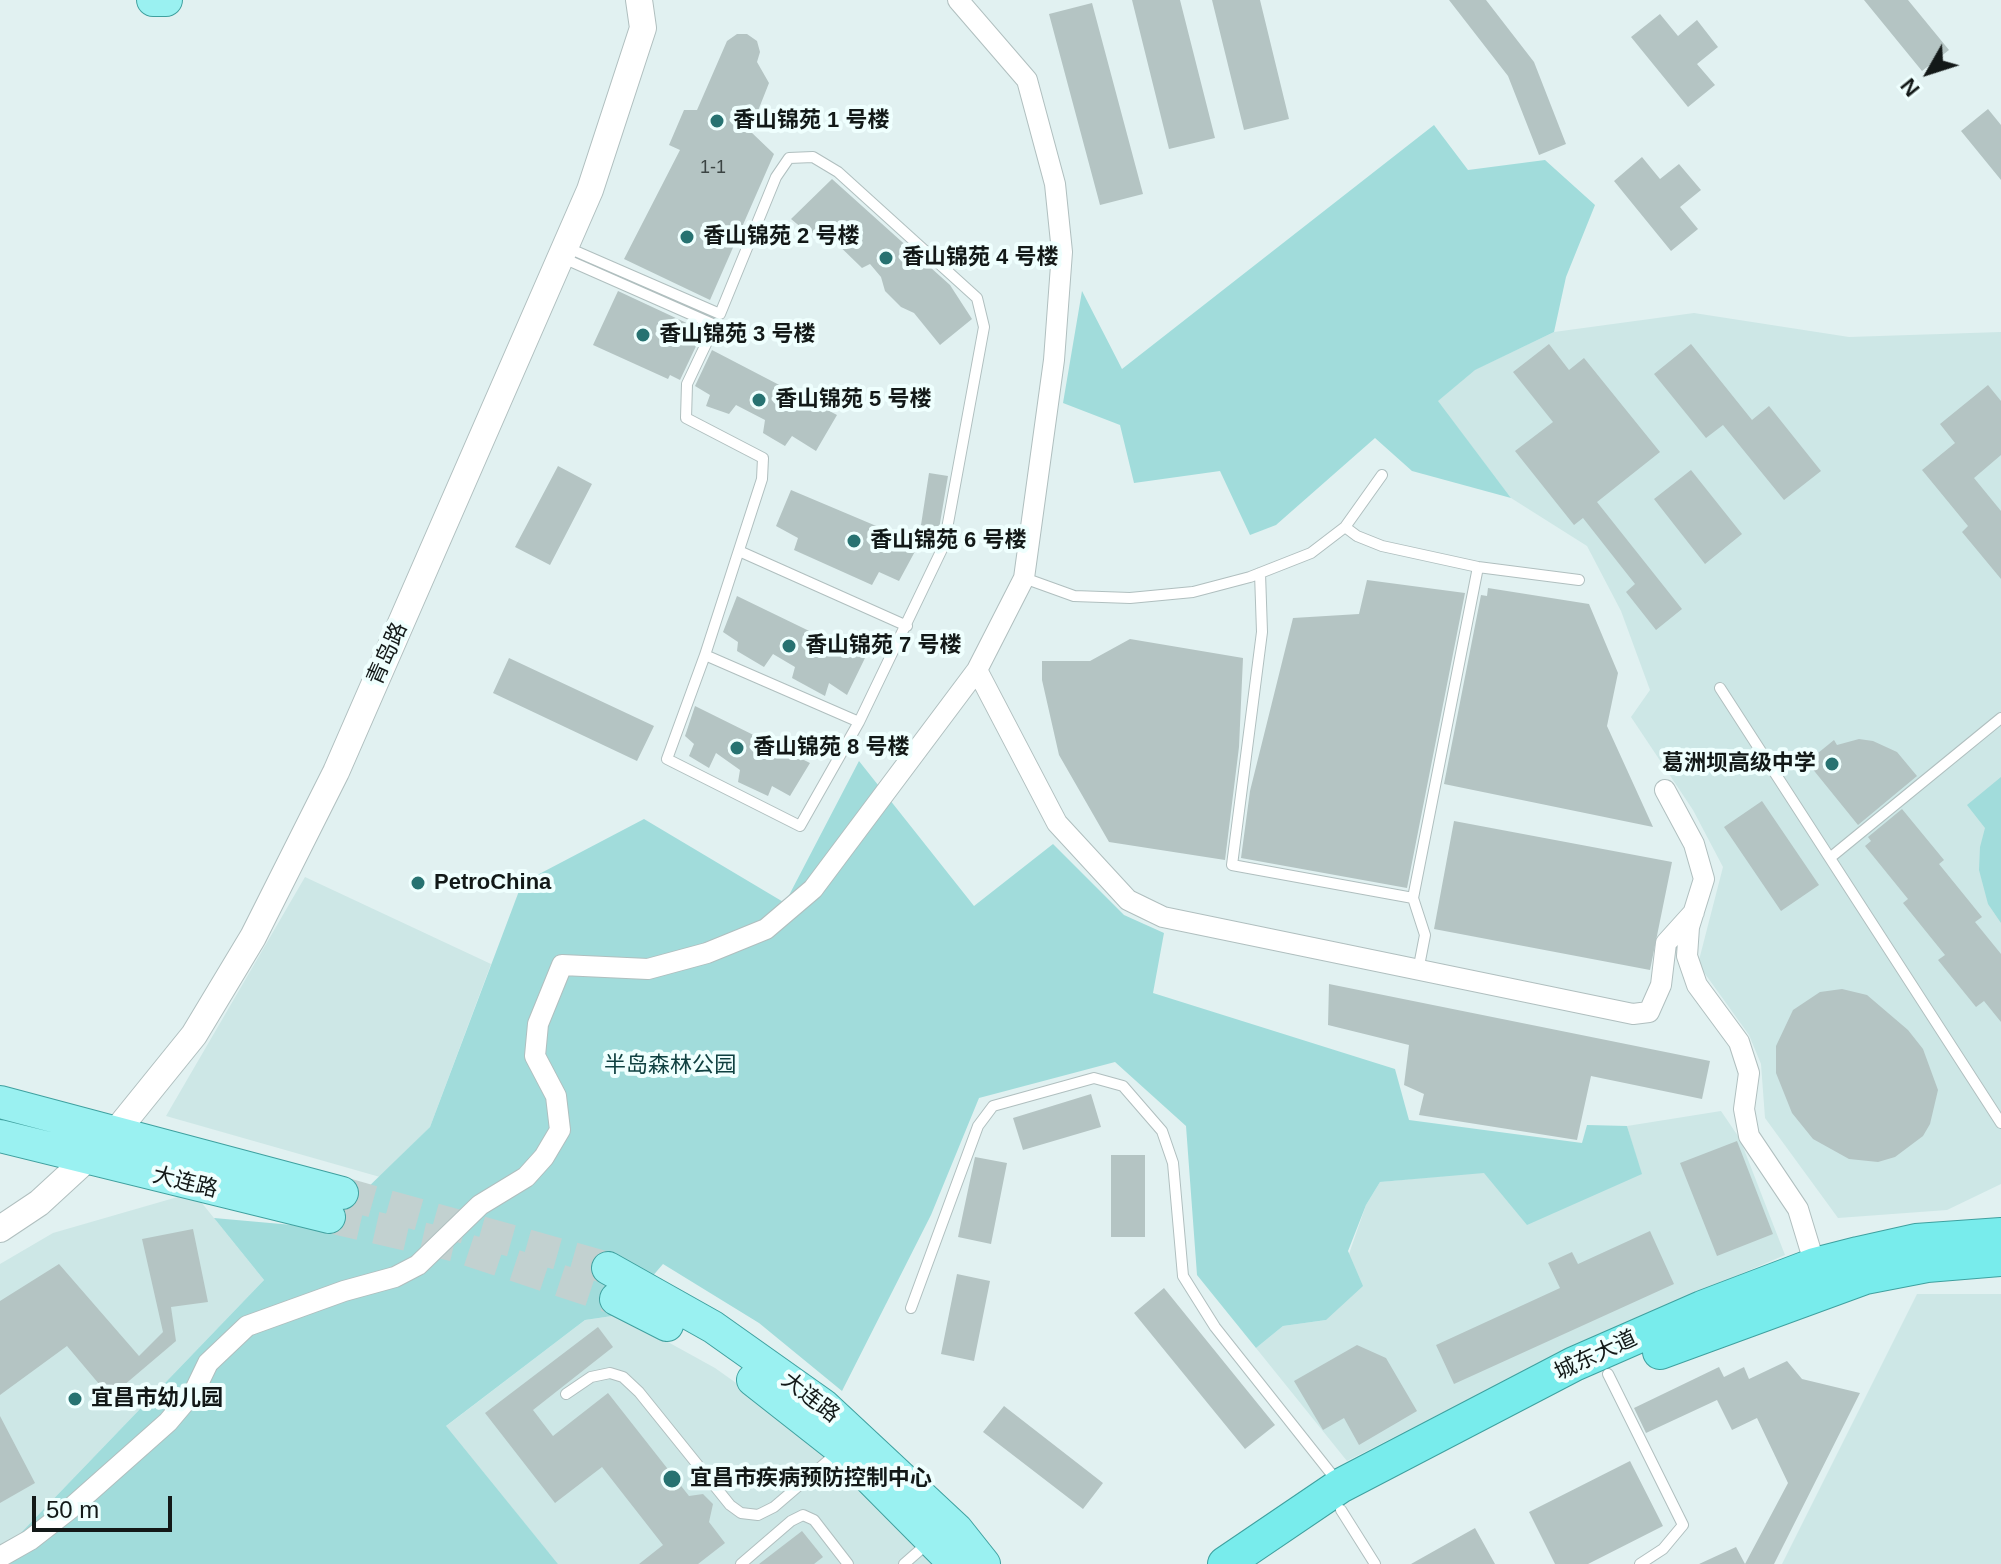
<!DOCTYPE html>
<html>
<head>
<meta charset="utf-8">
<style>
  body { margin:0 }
  #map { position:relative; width:2001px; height:1564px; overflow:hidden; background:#e1f1f1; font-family:Helvetica,sans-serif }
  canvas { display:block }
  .north { position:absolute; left:1889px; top:32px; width:80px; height:80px; -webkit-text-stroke:6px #effffe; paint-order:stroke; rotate:231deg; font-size:22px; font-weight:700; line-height:32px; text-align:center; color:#131918 }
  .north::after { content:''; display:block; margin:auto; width:28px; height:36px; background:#131918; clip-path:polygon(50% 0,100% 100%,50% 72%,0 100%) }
  .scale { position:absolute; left:32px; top:1496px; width:140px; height:36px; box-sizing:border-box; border:4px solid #131918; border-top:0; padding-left:10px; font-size:24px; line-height:28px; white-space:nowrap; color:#131918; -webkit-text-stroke:6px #effffe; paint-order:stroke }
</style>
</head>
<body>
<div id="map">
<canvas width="2001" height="1564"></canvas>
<div class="north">N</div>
<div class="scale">50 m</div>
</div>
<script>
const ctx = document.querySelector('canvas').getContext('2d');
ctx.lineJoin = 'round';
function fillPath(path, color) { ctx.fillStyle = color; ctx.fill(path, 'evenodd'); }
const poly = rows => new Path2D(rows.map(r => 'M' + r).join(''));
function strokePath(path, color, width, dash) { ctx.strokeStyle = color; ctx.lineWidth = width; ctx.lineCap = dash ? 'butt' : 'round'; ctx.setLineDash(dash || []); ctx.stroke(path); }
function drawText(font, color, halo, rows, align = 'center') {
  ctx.font = font + ' Helvetica,"Noto Sans SC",sans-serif'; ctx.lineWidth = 8; ctx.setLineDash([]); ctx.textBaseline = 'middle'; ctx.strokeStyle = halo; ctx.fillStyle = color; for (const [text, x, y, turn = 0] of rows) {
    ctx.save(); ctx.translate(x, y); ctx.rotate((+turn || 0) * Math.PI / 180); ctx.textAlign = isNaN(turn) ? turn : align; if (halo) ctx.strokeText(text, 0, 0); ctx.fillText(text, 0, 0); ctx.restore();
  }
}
fillPath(poly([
  [1694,313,1849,337,2001,332,2001,1184,1947,1210,1838,1218,1765,1118,1761,1064,1749,1035,1698,964,1723,867,1693,810,1631,717,1650,690,1621,611,1587,546,1511,498,1437,401,1474,370,1554,332],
  [305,877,491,964,430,1127,380,1177,166,1116],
  [1721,1111,1740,1139,1785,1255,1580,1343,1347,1461,1256,1348,1283,1326,1326,1320,1366,1205,1380,1182,1484,1172,1641,1174,1627,1126],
  [181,1196,197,1197,264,1280,14,1540,0,1547,0,1264,53,1233],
  [1917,1294,2001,1294,2001,1564,1782,1564],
  [619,1315,715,1368,801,1429,938,1564,558,1564,445,1427,585,1320]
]), '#cde7e6');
fillPath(poly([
  [1434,125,1468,170,1545,160,1595,205,1566,277,1554,332,1475,370,1438,401,1511,498,1412,471,1375,438,1276,525,1250,535,1220,471,1134,483,1120,425,1063,403,1082,291,1122,369],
  [859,761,974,906,1053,844,1124,915,1164,933,1153,993,1395,1069,1409,1120,1582,1143,1587,1125,1627,1126,1642,1174,1527,1225,1484,1173,1380,1182,1366,1205,1348,1251,1363,1286,1326,1320,1283,1326,1256,1348,1197,1275,1186,1126,1115,1062,979,1098,931,1215,842,1391,759,1323,663,1264,619,1315,585,1320,446,1426,558,1564,0,1564,14,1540,264,1280,214,1218,326,1228,430,1127,522,883,644,819,785,903],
  [2001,777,2001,923,1988,904,1979,870,1980,847,1985,828,1967,805]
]), '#a1dcdb');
fillPath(poly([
  [1132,0,1180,0,1215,138,1169,149],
  [1212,0,1260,0,1289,119,1244,130],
  [1449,0,1486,0,1534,62,1566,144,1539,155,1508,76],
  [1864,0,1908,0,1949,50,1922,71],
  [1092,3,1143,194,1100,205,1049,14],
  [1660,14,1678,36,1697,20,1718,47,1697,64,1715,85,1688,107,1631,37],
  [737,34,747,34,757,41,760,52,757,62,769,83,750,131,774,154,710,300,624,259,680,150,669,145,684,110,697,110,727,41],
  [1988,109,2001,125,2001,180,1961,131],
  [1642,157,1660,179,1679,164,1701,190,1680,207,1698,229,1671,251,1614,181],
  [832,179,950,285,972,319,940,345,914,313,901,307,885,291,881,277,870,264,862,268,826,233,808,233,791,219],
  [618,291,693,326,687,337,698,342,680,380,670,375,668,379,593,345],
  [1549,344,1569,370,1584,358,1660,452,1597,502,1682,609,1656,630,1626,592,1635,584,1583,518,1574,525,1515,451,1553,422,1513,372],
  [1691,344,1752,420,1769,406,1821,471,1784,500,1723,425,1706,438,1654,374],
  [712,350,837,415,816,451,792,436,785,446,773,439,763,433,765,420,736,405,729,414,706,406,710,395,695,386],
  [1988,385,2001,401,2001,455,1974,478,2001,511,2001,579,1962,532,1968,526,1922,470,1955,443,1940,424],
  [558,466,592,484,550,565,515,547],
  [1691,470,1742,534,1705,564,1654,499],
  [929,473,948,476,939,529,921,525],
  [791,490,919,544,899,581,879,572,872,585,794,550,798,538,776,526],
  [1367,580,1465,593,1407,888,1241,858,1250,791,1293,618,1359,614],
  [1488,588,1589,604,1618,673,1607,726,1653,827,1444,784,1481,595,1487,596],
  [737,596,865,658,847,695,829,683,825,696,792,678,795,667,773,654,764,667,737,651,738,642,723,632],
  [1130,639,1243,658,1239,747,1225,860,1109,842,1059,755,1042,680,1042,661,1090,661],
  [509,658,654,726,637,761,493,693],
  [695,706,810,763,790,796,772,786,768,796,738,782,740,770,716,753,709,768,689,756,694,744,685,736],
  [1859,739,1873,741,1897,752,1917,776,1858,825,1807,762,1834,740,1837,745],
  [1762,801,1819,885,1781,911,1724,827],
  [1902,809,1944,860,1939,864,1982,917,1975,922,2001,954,2001,1022,1984,1001,1976,1007,1938,960,1945,955,1903,903,1908,899,1865,846,1871,841,1868,837],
  [1454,821,1672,862,1650,970,1434,929],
  [1329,984,1710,1061,1702,1099,1591,1076,1577,1140,1419,1115,1424,1094,1404,1085,1409,1045,1328,1025],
  [1842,989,1867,995,1908,1030,1923,1049,1938,1090,1930,1124,1923,1136,1895,1157,1878,1162,1849,1159,1813,1139,1792,1113,1776,1073,1776,1046,1793,1010,1820,992],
  [1091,1094,1101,1127,1023,1150,1013,1118],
  [1737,1141,1773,1234,1717,1256,1680,1163],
  [1111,1155,1145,1155,1145,1237,1111,1237],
  [975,1157,1007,1163,991,1244,958,1237],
  [193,1229,208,1302,171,1307,176,1341,110,1397,67,1346,0,1395,0,1301,59,1264,139,1356,163,1332,142,1239],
  [1650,1231,1674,1284,1454,1384,1436,1345,1560,1288,1548,1263,1572,1252,1578,1264],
  [957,1274,990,1281,974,1361,941,1354],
  [1164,1288,1275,1425,1245,1449,1134,1313],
  [598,1327,613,1347,533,1410,553,1436,608,1393,689,1496,703,1494,713,1504,709,1522,725,1543,698,1564,639,1564,663,1545,602,1467,555,1503,485,1413],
  [1357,1345,1386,1358,1417,1411,1359,1445,1344,1418,1323,1430,1294,1381],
  [1787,1361,1802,1379,1860,1393,1774,1564,1745,1564,1788,1483,1757,1418,1732,1430,1717,1400,1646,1433,1634,1408,1719,1367,1724,1377,1744,1367,1749,1379],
  [1004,1406,1103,1483,1083,1509,983,1432],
  [0,1416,35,1483,0,1503],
  [1630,1461,1663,1526,1588,1564,1555,1564,1529,1512],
  [1475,1528,1495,1564,1411,1564],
  [802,1531,823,1557,814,1564,759,1564],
  [1736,1547,1745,1564,1699,1564]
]), '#b4c4c3');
strokePath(poly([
  [342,1193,608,1268],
  [329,1217,456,1246,616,1299]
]), '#c2d1d0', 32, [32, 16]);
const service = poly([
  [563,258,715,325,687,384,686,418,763,458,762,479,705,655,859,722,944,545,984,327,977,298,838,172,813,157,789,158,776,177,720,314,566,247],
  [1345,527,1357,536,1382,546,1478,567,1579,580],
  [739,551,907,626],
  [1260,573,1262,632,1232,865,1413,898],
  [1024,578,1074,596,1130,598,1193,592,1250,577,1311,553,1345,527,1382,475],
  [705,655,667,759,800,826,859,722],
  [1720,688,2001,1123],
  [1831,857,2001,718],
  [1418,971,1425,935,1413,898,1478,567],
  [911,1308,978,1126,993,1106,1094,1078,1123,1086,1162,1131,1173,1163,1183,1276,1215,1327,1337,1481],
  [1608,1374,1683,1525,1663,1549,1640,1564],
  [566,1394,591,1377,610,1373,623,1377,639,1392,730,1505,741,1513,758,1515,774,1507,837,1453],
  [1341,1510,1375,1564],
  [741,1564,791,1521,803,1515,814,1520,848,1564],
  [904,1564,928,1543]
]);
const minor = poly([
  [977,670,1057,823,1128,900,1163,917,1633,1014,1649,1012,1661,985,1666,943,1694,912],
  [1665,790,1694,844,1704,879,1689,927,1687,956,1697,985,1739,1042,1749,1073,1744,1109,1749,1136,1798,1209,1815,1265],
  [0,1557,30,1540,71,1508,168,1422,195,1390,208,1363,247,1326,344,1291,395,1277,418,1265,480,1205,526,1177,544,1157,560,1130,556,1096,535,1056,538,1024,562,965,648,969,707,953,766,929,813,889,977,670,1024,578,1054,360,1062,252,1055,184,1027,80,958,0]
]);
const tertiary = poly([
  [0,1229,39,1203,114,1134,194,1035,253,937,336,772,590,190,643,28,639,0]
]);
const primary = poly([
  [153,0,166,0],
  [0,1102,342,1193],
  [0,1136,329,1217],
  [608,1268,713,1327,823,1405,957,1530,984,1564],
  [616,1299,667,1325],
  [753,1380,842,1450,955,1564]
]);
const trunk = poly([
  [1660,1352,1865,1277,1927,1265,2001,1259],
  [1225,1564,1340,1486,1574,1364,1702,1308,1815,1265,1858,1254,1916,1241,2001,1235]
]);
strokePath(service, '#b0bfbf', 12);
strokePath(minor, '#b0bfbf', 22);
strokePath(tertiary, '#b0bfbf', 28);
strokePath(primary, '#3fa09f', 34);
strokePath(trunk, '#3fa09f', 36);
strokePath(service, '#fff', 10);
strokePath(minor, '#fff', 20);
strokePath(tertiary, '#fff', 26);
strokePath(primary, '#9af1f1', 32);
strokePath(trunk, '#78ecec', 34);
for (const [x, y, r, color] of [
  [717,121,8,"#277271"],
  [687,237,8,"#277271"],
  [886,258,8,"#277271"],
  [643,335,8,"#277271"],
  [759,400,8,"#277271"],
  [854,541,8,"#277271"],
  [789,646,8,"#277271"],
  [737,748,8,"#277271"],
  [1832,764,8,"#277271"],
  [418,883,8,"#277271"],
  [75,1399,8,"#277271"],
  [672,1479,10,"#277271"]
]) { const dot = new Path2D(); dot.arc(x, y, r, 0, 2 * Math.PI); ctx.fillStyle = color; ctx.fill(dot); strokePath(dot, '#effffe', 3); }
drawText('18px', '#3b4443', null, [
  ["1-1",713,168]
]);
drawText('bold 22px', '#131918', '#effffe', [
  ["香山锦苑 1 号楼",733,121],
  ["香山锦苑 2 号楼",703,237],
  ["香山锦苑 4 号楼",902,258],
  ["香山锦苑 3 号楼",659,335],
  ["香山锦苑 5 号楼",775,400],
  ["香山锦苑 6 号楼",870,541],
  ["香山锦苑 7 号楼",805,646],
  ["香山锦苑 8 号楼",753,748],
  ["葛洲坝高级中学",1816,764,"right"],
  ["PetroChina",434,883],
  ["宜昌市幼儿园",91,1399],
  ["宜昌市疾病预防控制中心",690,1479]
], 'left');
drawText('22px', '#131918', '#effffe', [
  ["青岛路",388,654,-66],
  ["大连路",185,1183,14],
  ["城东大道",1596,1356,-25],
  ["大连路",810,1398,38]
]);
drawText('22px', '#0f4040', '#effffe', [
  ["半岛森林公园",670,1066]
]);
</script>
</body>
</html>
